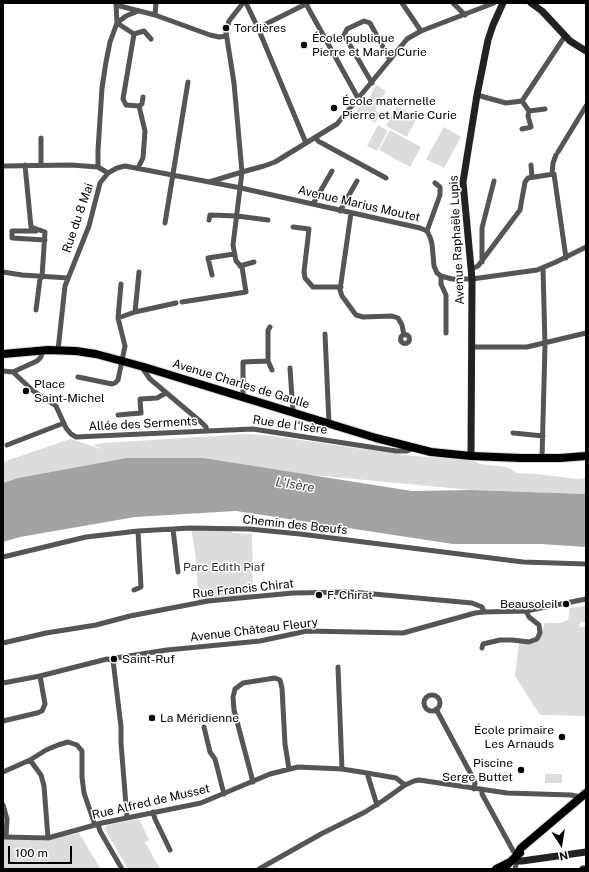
<!DOCTYPE html>
<html>
<head>
<meta charset="utf-8">
<style>
  body { margin:0 }
  #map { position:relative; width:589px; height:872px; overflow:hidden; background:#fff; font-family:"Public Sans",sans-serif }
  canvas { display:block }
  .frame { position:absolute; inset:0; border:4px solid #000; pointer-events:none }
  .north { position:absolute; left:541px; top:824px; width:40px; height:40px; -webkit-text-stroke:3px #fff; paint-order:stroke; rotate:168deg; font-size:11px; font-weight:700; line-height:16px; text-align:center; color:#000 }
  .north::after { content:''; display:block; margin:auto; width:14px; height:18px; background:#000; clip-path:polygon(50% 0,100% 100%,50% 72%,0 100%) }
  .scale { position:absolute; left:8px; top:846px; width:64px; height:18px; box-sizing:border-box; border:2px solid #000; border-top:0; padding-left:5px; font-size:12px; line-height:14px; white-space:nowrap; color:#000; -webkit-text-stroke:3px #fff; paint-order:stroke }
</style>
</head>
<body>
<div id="map">
<canvas width="589" height="872"></canvas>
<div class="frame"></div>
<div class="north">N</div>
<div class="scale">100 m</div>
</div>
<script>
const ctx = document.querySelector('canvas').getContext('2d');
ctx.lineJoin = 'round';
function fillPath(path, color) { ctx.fillStyle = color; ctx.fill(path, 'evenodd'); }
const poly = rows => new Path2D(rows.map(r => 'M' + r).join(''));
function strokePath(path, color, width, dash) { ctx.strokeStyle = color; ctx.lineWidth = width; ctx.lineCap = dash ? 'butt' : 'round'; ctx.setLineDash(dash || []); ctx.stroke(path); }
function drawText(font, color, halo, rows, align = 'center') {
  ctx.font = font + ' "Public Sans",sans-serif'; ctx.lineWidth = 3; ctx.setLineDash([]); ctx.textBaseline = 'middle'; ctx.strokeStyle = halo; ctx.fillStyle = color; for (const [text, x, y, turn = 0] of rows) {
    ctx.save(); ctx.translate(x, y); ctx.rotate((+turn || 0) * Math.PI / 180); ctx.textAlign = isNaN(turn) ? turn : align; if (halo) ctx.strokeText(text, 0, 0); ctx.fillText(text, 0, 0); ctx.restore();
  }
}
fillPath(poly([
  [376,85,386,91,375,110,380,114,375,123,356,112,361,103,365,105],
  [397,106,417,117,407,137,386,126],
  [378,125,388,131,377,151,367,146],
  [444,127,461,137,444,168,426,159],
  [390,130,421,147,410,167,379,150],
  [246,434,272,436,405,455,474,461,480,464,507,467,517,473,537,474,577,479,586,478,586,494,471,490,132,458,18,478,3,483,3,462,70,439,105,450,93,445,104,443],
  [191,529,232,530,232,533,252,534,253,594,215,598,199,601,195,551],
  [586,606,586,622,580,622,579,627,586,627,586,716,540,715,515,676,519,643,540,637,545,623,560,623,568,620,570,608],
  [545,774,562,774,562,783,545,783],
  [139,819,149,840,145,842,160,869,128,869,105,829,107,825],
  [79,833,100,868,98,869,3,869,3,839,46,841]
]), '#dcdcdc');
fillPath(poly([
  [127,458,203,458,412,491,471,490,586,494,586,547,541,544,453,544,236,511,135,517,20,537,3,542,3,483,18,478]
]), '#a3a3a3');
const primary = poly([
  [3,354,48,350,76,351,96,354,144,367,376,438,431,452,471,456,521,458,560,458,586,456],
  [516,856,521,848,586,793],
  [496,869,508,863],
  [504,869,509,863,520,853]
]);
strokePath(primary, '#dbdbdb', 10);
strokePath(poly([
  [246,3,258,28,306,143],
  [402,3,421,31],
  [453,3,465,15],
  [306,4,358,98],
  [116,5,155,15,210,35,219,37,226,36],
  [155,15,156,3],
  [258,28,308,3],
  [134,34,123,99,126,105,139,106,145,131,143,158,138,168],
  [134,34,117,23,126,16,138,11],
  [134,34,144,31,151,39],
  [372,83,344,35,347,29,364,21,370,23,390,60],
  [477,95,506,103,522,101],
  [522,101,565,36],
  [522,101,529,111,528,116,531,127,522,129],
  [139,106,142,104,143,97],
  [529,111,545,109],
  [316,137,318,141,386,178],
  [41,138,41,165],
  [558,152,586,106],
  [25,165,31,227,45,232,42,277,40,279,36,310],
  [531,165,532,177],
  [3,166,71,165,98,167,108,173],
  [98,167,98,150,102,88,106,62,110,42,117,23,116,3],
  [552,174,553,163,556,155],
  [209,182,242,172,264,166,275,162,337,124,407,39,421,31,494,3],
  [313,204,332,171],
  [340,211,357,181],
  [351,213,340,290,342,296,356,315,363,317,392,316,398,318,402,325,404,335],
  [209,220,210,215,237,216,268,220],
  [165,223,188,82],
  [293,227,309,229,304,272,305,278,313,287,341,287],
  [36,231,12,231,12,238,45,240],
  [427,231,440,195,440,187,435,183],
  [482,262,482,228,494,181],
  [240,266,254,262],
  [471,269,478,266,520,210,525,182,528,178,554,174,566,258],
  [3,272,22,275,68,278],
  [212,275,208,258,234,254],
  [441,276,441,284,446,295,446,333],
  [182,302,246,292,242,267,236,261,233,245,242,172,234,83,226,32,229,21,243,3],
  [135,312,139,272],
  [118,318,121,284],
  [270,327,268,330,268,361,272,370],
  [325,334,329,424],
  '400.5 339a4.5 4.5 0 1 1 9 0a4.5 4.5 0 1 1-9 0Z',
  [472,347,527,347,586,333],
  [58,350,65,286,89,226,100,183,108,173,117,168,125,166,241,188,420,228,427,231,430,237,432,244,434,266,437,273,441,276,452,279,472,279,537,270,556,262,586,247],
  [144,367,143,369,150,379,201,422,206,427,207,431,253,429,396,451,407,451,414,448],
  [290,368,293,412],
  [3,371,13,372,37,361,41,357,42,350],
  [13,372,32,390,56,406,66,428,71,434,76,437,207,431],
  [78,377,112,384,115,383,118,380,125,346,118,318,135,312,176,303],
  [243,397,243,362,268,361],
  [118,415,141,413,140,399,157,398,166,393],
  [513,433,543,436],
  [7,445,64,423],
  [542,458,545,345,543,268],
  [173,529,178,572],
  [3,557,86,537,138,531,190,528,249,529,300,534,523,562,586,564],
  [134,590,141,587,138,531],
  [3,643,46,633,96,625,130,616,208,601,293,593,352,592,472,603,482,607,484,612],
  [482,648,483,644,500,640,512,640,529,642,537,639,540,633,539,625,529,617,526,611],
  [113,660,121,727,121,743,127,818],
  [338,667,342,769],
  [3,683,40,676,107,659,113,660,116,658,167,650,260,641,307,631,403,633,475,613,484,612,526,611,586,599],
  '424 703a8 8 0 1 1 16 0a8 8 0 1 1-16 0Z',
  [436,709,473,778,475,783,474,789],
  [3,721,37,713,42,711,45,704,40,676],
  [204,727,210,752,215,759,224,794],
  [30,760,41,775,44,786,48,838],
  [3,772,30,760,46,750,58,745,68,742,77,745,82,751,82,777,84,793,95,825],
  [367,773,377,805],
  [253,782,234,710,233,697,235,689,243,683,275,678,280,680,282,688,285,744,289,769],
  [482,791,482,794,516,856],
  [3,805,7,819,6,837],
  [153,812,155,819,170,850],
  [98,824,100,831,122,869],
  [3,837,48,838,102,823,201,803,270,774,298,767,342,769,367,773,396,778,405,785],
  [259,869,321,834,365,812,384,800,405,785,414,781,419,780,507,793,571,795,581,797],
  [515,869,516,865]
]), '#555', 5);
strokePath(poly([
  [531,3,542,11,570,41,586,51],
  [471,456,472,279,463,182,477,95,488,40,493,25,503,3],
  [515,861,522,861,586,852],
  [583,869,586,869]
]), '#222', 7);
strokePath(primary, '#000', 8);
for (const [x, y, r, color] of [
  [226,28,4,"#000"],
  [304,45,4,"#000"],
  [334,108,4,"#000"],
  [26,391,4,"#000"],
  [319,595,4,"#000"],
  [566,604,4,"#000"],
  [114,659,4,"#000"],
  [152,718,4,"#000"],
  [562,737,4,"#000"],
  [521,770,4,"#000"]
]) { const dot = new Path2D(); dot.arc(x, y, r, 0, 2 * Math.PI); ctx.fillStyle = color; ctx.fill(dot); strokePath(dot, '#fff', 1.5); }
drawText('12px', '#000', '#fff', [
  ["Tordières",234,28],
  ["École publique",312,38],
  ["Pierre et Marie Curie",312,52],
  ["École maternelle",342,101],
  ["Pierre et Marie Curie",342,115],
  ["Place",34,384],
  ["Saint-Michel",34,398],
  ["F. Chirat",327,595],
  ["Beausoleil",558,604,"right"],
  ["Saint-Ruf",122,659],
  ["La Méridienne",160,718],
  ["École primaire",554,730,"right"],
  ["Les Arnauds",554,744,"right"],
  ["Piscine",513,763,"right"],
  ["Serge Buttet",513,777,"right"]
], 'left');
drawText('12px', '#000', '#fff', [
  ["Avenue Marius Moutet",359,204,13],
  ["Rue du 8 Mai",78,218,-71],
  ["Avenue Raphaële Lupis",457,240,-93],
  ["Avenue Charles de Gaulle",241,384,17],
  ["Allée des Serments",143,424,-3],
  ["Rue de l'Isère",290,425,8],
  ["Chemin des Bœufs",295,525,6],
  ["Rue Francis Chirat",243,589,-6],
  ["Avenue Château Fleury",254,630,-7],
  ["Rue Alfred de Musset",151,802,-13]
]);
drawText('12px', '#333', '#fff', [
  ["Parc Edith Piaf",224,567]
]);
drawText('italic 13px', '#444', '#fff', [
  ["L'Isère",295,485,9]
]);
</script>
</body>
</html>
